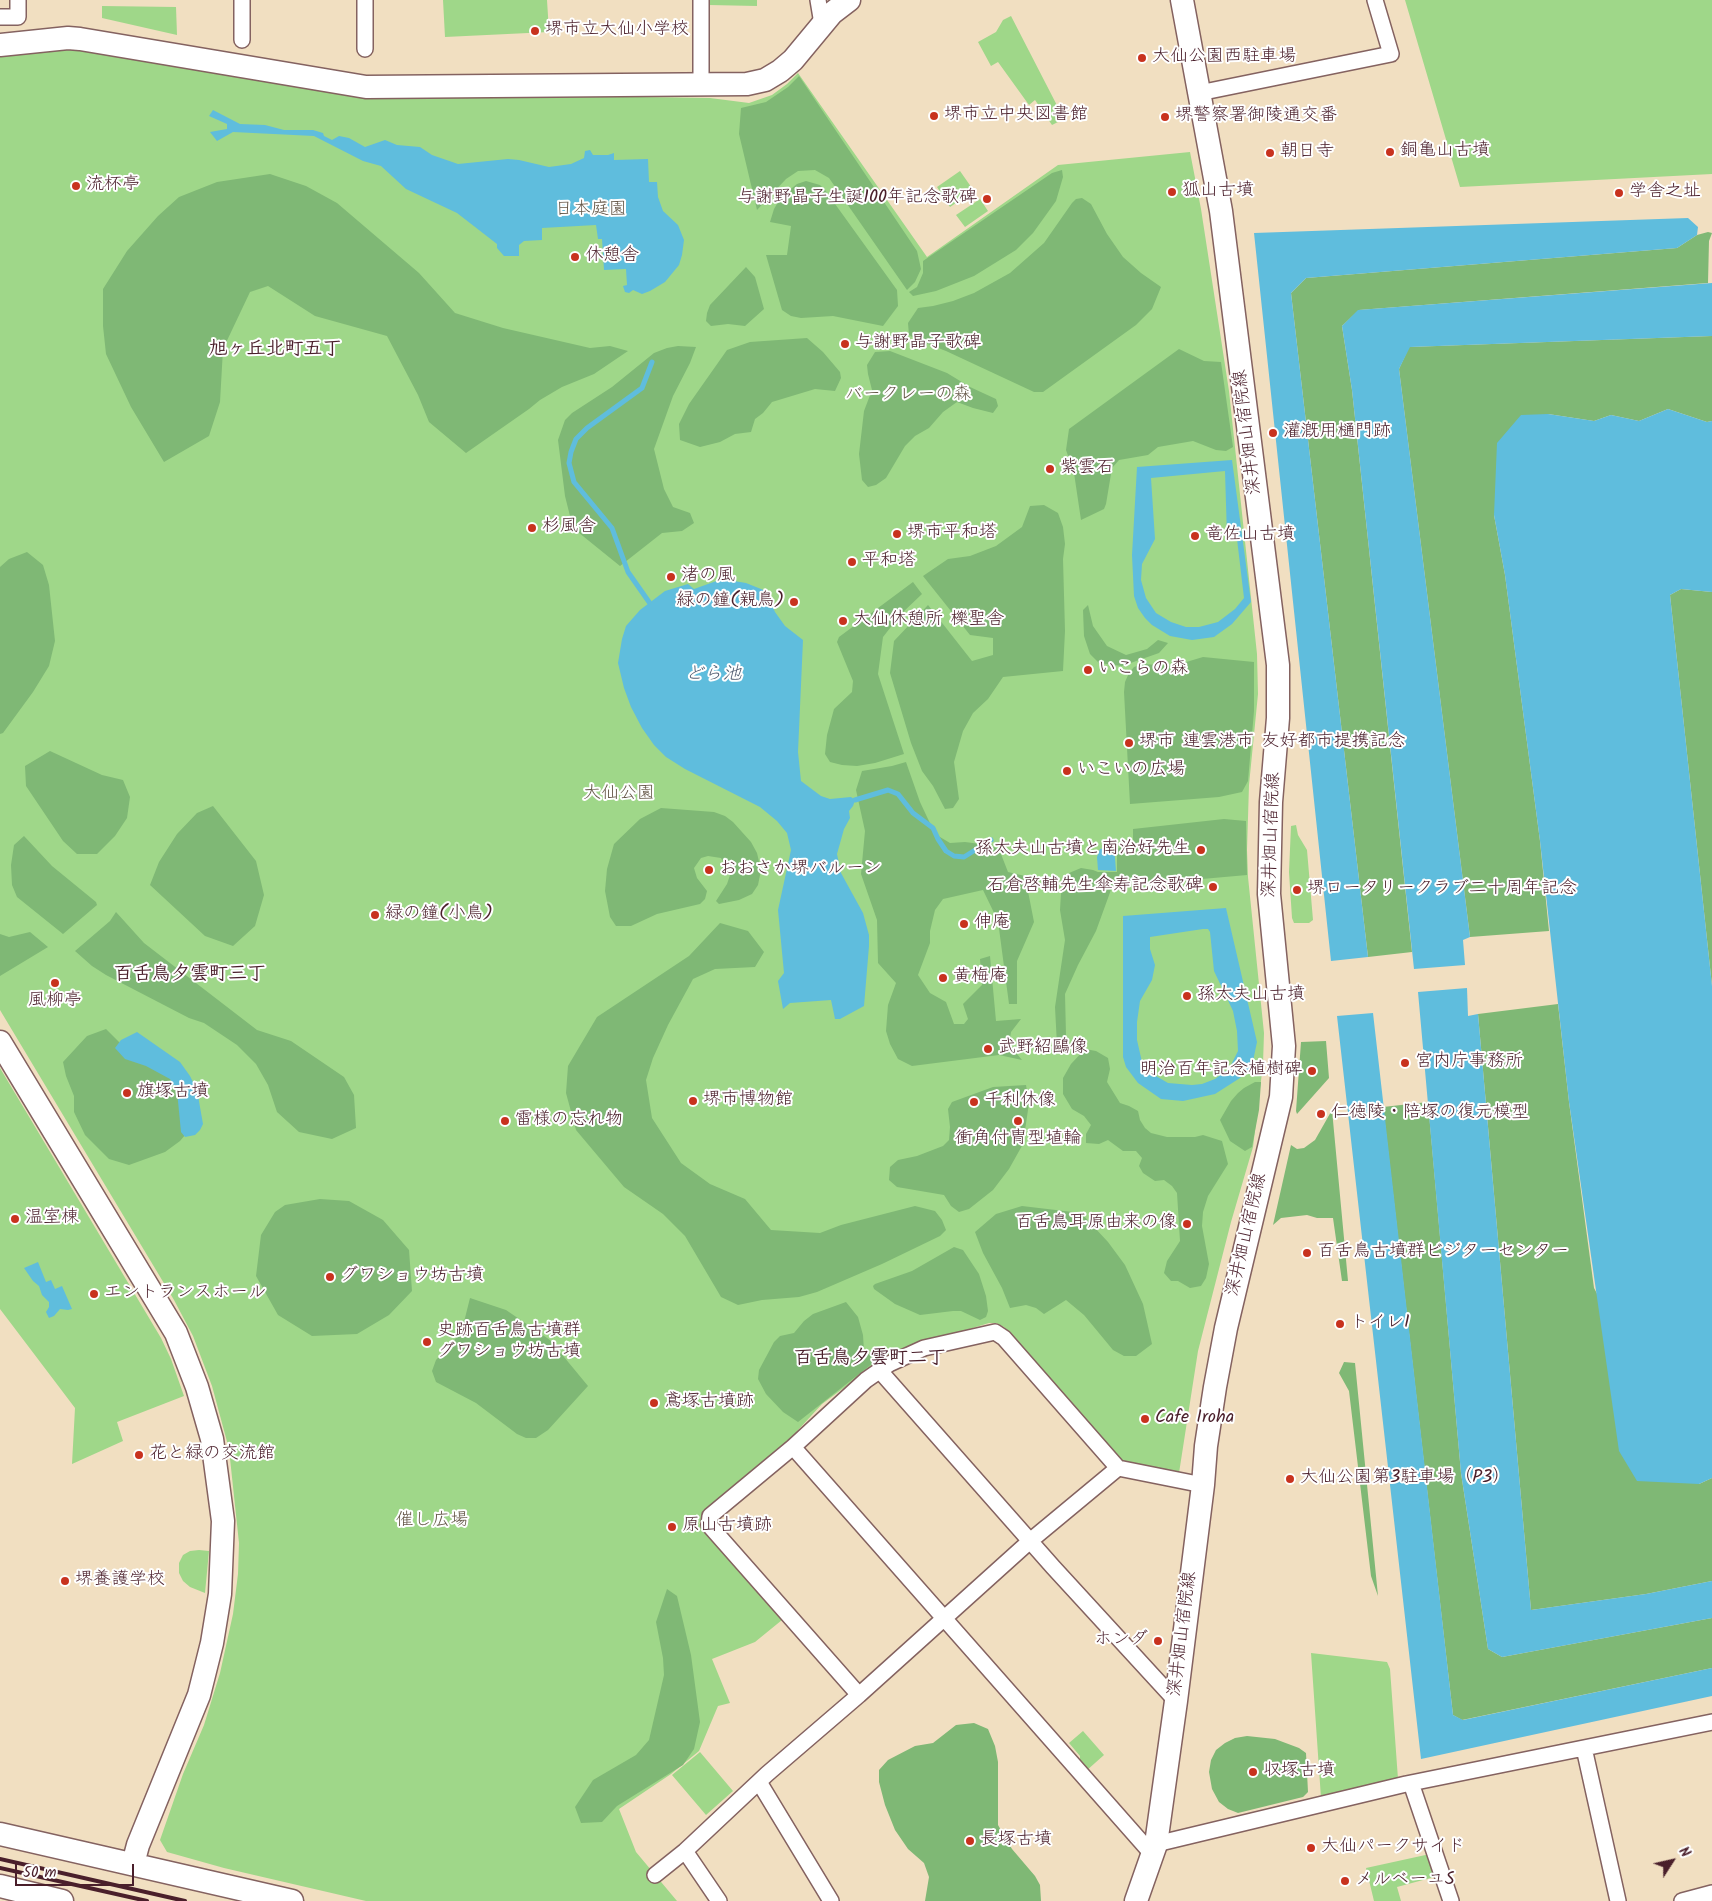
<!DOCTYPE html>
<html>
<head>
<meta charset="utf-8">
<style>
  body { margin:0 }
  #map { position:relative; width:1712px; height:1901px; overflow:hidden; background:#f1dfc1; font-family:Kalam,sans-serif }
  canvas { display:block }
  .north { position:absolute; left:1647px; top:1836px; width:50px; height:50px; -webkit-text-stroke:4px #fff; paint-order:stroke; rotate:55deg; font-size:14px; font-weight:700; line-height:20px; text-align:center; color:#4a1f2b }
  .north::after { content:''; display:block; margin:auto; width:18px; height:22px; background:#4a1f2b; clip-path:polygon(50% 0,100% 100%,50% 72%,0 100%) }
  .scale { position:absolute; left:15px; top:1864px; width:119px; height:22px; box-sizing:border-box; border:2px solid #4a1f2b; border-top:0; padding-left:6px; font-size:15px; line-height:18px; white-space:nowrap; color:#4a1f2b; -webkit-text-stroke:4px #fff; paint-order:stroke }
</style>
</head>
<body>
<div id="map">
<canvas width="1712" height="1901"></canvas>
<div class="north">N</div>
<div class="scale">50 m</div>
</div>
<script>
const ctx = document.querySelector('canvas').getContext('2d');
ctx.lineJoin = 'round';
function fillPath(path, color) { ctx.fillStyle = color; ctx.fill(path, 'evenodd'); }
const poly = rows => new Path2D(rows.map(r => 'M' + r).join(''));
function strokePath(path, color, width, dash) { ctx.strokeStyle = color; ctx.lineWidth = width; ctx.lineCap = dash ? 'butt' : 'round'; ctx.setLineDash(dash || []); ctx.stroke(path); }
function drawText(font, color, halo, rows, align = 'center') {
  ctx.font = font + ' Kalam,"Klee One",sans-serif'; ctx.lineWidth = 4; ctx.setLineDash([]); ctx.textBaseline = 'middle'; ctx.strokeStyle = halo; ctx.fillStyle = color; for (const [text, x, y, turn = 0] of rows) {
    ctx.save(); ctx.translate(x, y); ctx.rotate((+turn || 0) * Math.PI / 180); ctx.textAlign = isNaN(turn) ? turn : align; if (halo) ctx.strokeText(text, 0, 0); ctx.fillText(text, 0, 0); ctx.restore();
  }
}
fillPath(poly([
  [443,0,547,0,549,32,445,37],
  [709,0,757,0,757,6,709,5],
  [1405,0,1712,0,1712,174,1460,187],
  [102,6,176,7,177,35,102,18],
  [1011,16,1064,119,1052,125,1035,100,1029,105,998,62,991,66,978,42,996,32,1003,20],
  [53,44,367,93,710,98,749,103,772,95,787,84,798,73,927,257,1058,165,1190,152,1201,209,1229,391,1257,654,1258,694,1249,785,1247,850,1248,877,1264,1033,1263,1064,1253,1147,1231,1222,1198,1351,1179,1473,1123,1462,1004,1327,996,1323,989,1323,891,1353,822,1404,788,1441,699,1523,782,1620,755,1642,712,1659,730,1703,718,1706,699,1751,671,1774,619,1809,636,1852,677,1901,366,1901,224,1868,167,1852,160,1840,183,1774,204,1725,220,1673,233,1614,238,1574,239,1543,229,1449,212,1386,193,1336,174,1300,0,1010,0,50],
  [960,171,974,191,950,207,937,187],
  [980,199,988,211,965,227,956,215],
  [1296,825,1298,835,1307,850,1313,920,1309,923,1294,923,1292,918,1289,872,1291,826],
  [0,1068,161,1338,171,1359,184,1396,117,1422,123,1441,72,1464,75,1408,0,1309],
  [199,1550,209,1551,205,1593,190,1587,183,1581,179,1573,179,1563,183,1555,190,1551],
  [1311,1653,1387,1662,1390,1669,1398,1779,1321,1798],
  [1083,1731,1104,1755,1086,1771,1080,1764,1080,1756,1069,1743],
  [700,1752,733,1791,706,1815,672,1775],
  [1430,1854,1438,1876,1397,1887,1401,1901,1374,1901,1366,1868]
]), '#9fd789');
fillPath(poly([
  [799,76,917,251,921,269,915,282,907,290,829,178,815,170,798,171,786,179,757,210,739,134,741,108,766,102,788,87],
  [1062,170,1063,177,1056,201,1033,233,1016,250,974,276,936,291,913,296,909,292,917,287,923,273,923,261,1052,173],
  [270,174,306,186,337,203,419,273,455,313,503,328,590,348,610,346,628,351,594,374,562,387,540,400,529,409,466,453,429,422,418,395,387,336,315,316,268,286,250,292,223,349,220,402,209,436,164,462,131,407,106,354,103,326,103,289,127,251,158,216,179,197,217,182],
  [806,181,820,185,825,190,897,290,898,306,883,326,833,316,801,318,791,316,782,310,766,255,787,255,791,226,770,222,774,209,781,197,797,184],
  [1082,198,1091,204,1107,234,1123,257,1141,273,1161,287,1152,309,1136,325,1043,392,1034,392,946,351,928,344,919,337,914,338,909,335,908,323,918,308,933,306,953,301,974,293,1010,273,1044,243,1072,203,1076,199],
  [1708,232,1712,233,1709,241,1708,283,1359,310,1342,326,1352,390,1412,952,1368,957,1291,293,1306,278,1677,248,1697,235],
  [746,267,755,277,764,309,745,326,728,324,711,326,706,321,707,313,710,305],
  [1712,336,1712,421,1707,422,1668,409,1639,421,1611,415,1594,421,1548,414,1494,515,1505,575,1540,841,1549,931,1470,937,1399,369,1409,347],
  [807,338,823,352,840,372,841,378,835,391,815,389,772,402,763,413,755,419,751,432,735,434,720,442,700,447,680,440,679,424,689,404,727,350,750,342],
  [678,346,696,347,690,363,673,396,654,449,664,489,673,507,690,513,694,523,682,531,662,533,620,566,573,528,565,496,558,440,565,420,572,413,612,387,654,353,667,348],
  [1179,349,1204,361,1221,362,1233,447,1226,451,1216,450,1193,441,1158,447,1148,455,1119,460,1112,468,1106,504,1104,509,1081,520,1074,473,1066,450,1069,429],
  [890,351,947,373,970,387,996,399,998,406,993,413,973,408,957,402,943,412,929,428,915,436,905,446,886,478,876,485,868,487,862,480,859,454,864,411,872,390,868,374,867,365,875,352],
  [1044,505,1058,513,1063,527,1065,544,1063,559,1065,631,1063,671,1003,677,988,699,973,713,963,731,954,762,959,799,953,808,945,809,933,786,922,771,911,743,890,673,894,641,928,605,972,661,993,655,993,638,970,635,923,576,948,559,970,556,996,546,1022,527,1030,506],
  [27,552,43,565,49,585,55,641,49,666,33,692,3,733,0,734,0,567,9,559],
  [913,582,922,594,901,614,883,637,878,674,904,754,875,763,857,766,842,765,830,762,825,754,827,735,834,709,852,692,853,681,837,642,839,637],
  [1681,589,1712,592,1712,986,1670,595],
  [1088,605,1093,626,1107,646,1126,655,1147,649,1158,640,1168,643,1159,653,1122,666,1099,663,1090,654,1084,636,1083,610],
  [1203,657,1254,662,1254,711,1248,781,1242,792,1219,797,1130,804,1124,692,1125,682,1129,673,1134,667,1143,664,1173,666],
  [50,751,102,775,123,780,130,797,127,818,115,836,97,854,77,854,63,841,26,786,25,766],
  [906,762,920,802,935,834,950,843,965,842,988,845,999,849,1008,872,1025,876,1034,922,1017,961,1017,1004,1009,1004,998,921,983,890,943,899,935,910,930,931,930,943,918,975,930,993,946,1002,954,1024,964,1024,968,1019,963,1004,982,985,980,959,990,956,996,1021,1021,1019,1011,1032,1009,1044,1012,1051,1017,1054,1022,1060,999,1055,912,1066,898,1059,890,1044,886,1031,888,1005,896,983,878,963,877,920,861,874,865,831,856,790,862,771,892,766],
  [213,806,256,861,264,895,255,926,233,946,205,936,150,885,159,862,177,834,197,813],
  [661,808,714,812,725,816,733,822,751,842,757,853,761,870,758,885,752,894,739,900,719,904,716,901,727,884,730,875,721,858,708,856,701,858,694,868,697,878,707,891,705,899,700,904,657,914,631,926,616,926,610,917,605,891,607,869,614,844,640,819],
  [1224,819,1246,821,1247,875,1112,887,1096,931,1078,965,1065,994,1066,1035,1057,1045,1055,1007,1065,940,1060,910,1061,893,1069,873,1081,868,1093,870,1098,872,1117,872,1117,849,1121,847,1133,845,1133,829],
  [24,836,52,866,96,902,97,905,63,934,17,897,12,885,11,865,14,845],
  [116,912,144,943,257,1030,291,1041,344,1077,354,1095,356,1128,332,1139,299,1132,277,1112,268,1085,256,1064,237,1045,204,1023,189,1018,106,975,92,966,75,951,110,921],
  [720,923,748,931,764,952,755,967,715,969,693,979,668,1025,653,1058,646,1080,652,1118,681,1163,710,1184,745,1199,771,1230,820,1233,841,1225,915,1206,935,1211,942,1220,946,1230,940,1236,882,1264,817,1292,799,1297,762,1300,738,1305,721,1297,685,1236,663,1214,624,1187,576,1130,566,1093,568,1066,597,1017,689,956],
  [30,932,48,947,0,976,0,934,9,937],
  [1558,1004,1569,1102,1594,1288,1699,1484,1712,1478,1712,1581,1646,1594,1531,1610,1478,1014],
  [106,1029,122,1045,187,1080,191,1128,180,1141,165,1152,129,1165,109,1159,85,1135,74,1112,74,1096,66,1076,63,1062,87,1036],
  [1326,1041,1329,1078,1297,1114,1296,1111,1301,1042],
  [1085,1049,1096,1051,1108,1058,1110,1069,1107,1082,1120,1103,1129,1106,1138,1111,1140,1120,1145,1128,1151,1133,1167,1137,1195,1137,1203,1135,1222,1141,1228,1164,1208,1196,1203,1212,1202,1226,1209,1264,1206,1278,1201,1286,1190,1288,1178,1281,1171,1281,1164,1273,1167,1261,1180,1241,1177,1193,1172,1186,1164,1180,1155,1181,1143,1173,1139,1166,1142,1158,1136,1151,1123,1151,1108,1140,1099,1144,1086,1143,1086,1134,1091,1125,1084,1116,1072,1109,1063,1094,1063,1078,1071,1064],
  [1255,1082,1261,1082,1259,1110,1252,1147,1245,1151,1230,1141,1220,1120,1231,1101,1238,1093,1244,1088],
  [1026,1085,1029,1103,1023,1144,1009,1169,993,1190,969,1209,959,1212,951,1206,944,1195,897,1187,889,1180,890,1167,898,1160,917,1156,943,1146,949,1140,950,1127,948,1109,952,1102,993,1087],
  [1428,1102,1461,1473,1488,1649,1502,1657,1712,1618,1712,1668,1462,1720,1453,1715,1383,1107],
  [1332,1110,1348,1281,1342,1281,1333,1218,1317,1218,1307,1215,1281,1218,1273,1225,1291,1145,1297,1149,1304,1148,1315,1140],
  [320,1199,349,1201,383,1220,409,1250,412,1291,389,1315,357,1334,312,1336,278,1315,256,1276,261,1235,275,1212,285,1205],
  [1022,1206,1081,1213,1108,1242,1125,1265,1143,1304,1152,1344,1136,1356,1124,1356,1113,1350,1084,1315,1066,1300,1044,1314,1036,1308,1026,1305,1010,1308,1002,1288,983,1253,975,1232,996,1214],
  [954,1247,963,1250,979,1274,986,1296,988,1311,986,1317,980,1320,961,1311,953,1311,920,1315,895,1304,874,1289,873,1286,875,1284,912,1271],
  [470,1298,506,1310,550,1340,588,1386,548,1430,536,1438,526,1438,517,1434,476,1403,436,1382,432,1371,436,1360,456,1338,465,1318],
  [846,1302,858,1317,863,1335,864,1351,871,1355,873,1360,873,1363,798,1422,783,1412,766,1394,758,1379,759,1370,774,1342,780,1336,794,1333,804,1321,813,1314],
  [1344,1362,1355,1363,1378,1596,1371,1576,1349,1391,1339,1373],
  [667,1589,677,1596,691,1655,700,1722,694,1749,683,1765,617,1806,602,1822,581,1823,575,1807,593,1780,636,1755,649,1740,664,1675,663,1658,656,1622],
  [974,1723,988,1729,995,1746,998,1762,998,1825,1012,1849,1035,1876,1040,1885,1041,1901,925,1901,929,1877,924,1863,908,1849,895,1830,885,1805,879,1782,879,1770,888,1760,915,1746,933,1743,956,1725],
  [1247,1736,1275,1739,1299,1748,1306,1753,1308,1792,1303,1797,1238,1813,1228,1809,1219,1802,1212,1789,1209,1772,1211,1760,1216,1750,1225,1743,1235,1738]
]), '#7fb875');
fillPath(poly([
  [213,110,240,124,265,125,284,130,313,130,323,133,324,136,332,140,339,136,349,138,365,147,385,140,397,145,420,147,432,155,458,164,508,159,519,160,549,167,571,164,584,158,585,151,590,150,593,155,608,155,614,153,614,160,648,159,649,182,657,182,658,197,663,211,678,225,684,240,682,255,679,265,665,282,650,291,642,294,633,290,629,293,625,292,623,286,627,285,626,269,604,270,602,239,598,239,596,225,542,228,542,240,524,241,519,245,519,256,504,256,497,248,497,244,457,213,406,189,381,166,363,161,314,136,233,132,217,141,210,132,227,129,227,124,209,116],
  [1688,218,1698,227,1697,235,1677,248,1306,278,1291,293,1368,957,1331,961,1254,233],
  [1712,283,1712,336,1410,347,1399,369,1470,937,1463,940,1465,965,1414,969,1352,390,1342,326,1358,310],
  [1668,409,1707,422,1712,421,1712,592,1681,589,1670,595,1712,986,1712,1478,1699,1484,1637,1481,1619,1451,1569,1102,1540,841,1505,575,1494,515,1497,443,1521,415,1548,414,1594,421,1611,415,1639,421],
  [1232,460,1251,602,1232,624,1214,637,1192,640,1170,636,1152,625,1145,618,1138,608,1134,596,1132,555,1137,467],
  [1225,471,1227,536,1228,538,1237,539,1244,598,1235,609,1218,622,1199,627,1186,627,1171,622,1156,613,1146,598,1141,580,1142,564,1155,539,1151,478],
  [722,579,746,583,766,591,775,612,785,626,803,640,798,752,801,781,821,796,830,799,851,797,855,800,853,806,849,811,850,818,844,829,837,854,841,873,863,913,869,935,869,946,864,1006,840,1019,835,1019,831,1000,790,1003,783,1009,778,981,784,973,778,910,791,850,787,833,777,821,760,807,685,769,666,757,654,745,642,728,631,707,624,688,618,663,622,639,626,626,640,610,665,591,688,584,694,589],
  [1114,846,1116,871,1098,870,1097,857,1100,849],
  [1226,908,1257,1042,1253,1061,1250,1068,1240,1078,1215,1094,1183,1101,1161,1099,1138,1083,1126,1067,1123,1057,1123,916],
  [1203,929,1208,929,1210,932,1214,971,1233,1011,1237,1031,1238,1051,1229,1069,1215,1079,1202,1084,1192,1085,1168,1083,1149,1072,1142,1062,1137,1040,1137,1022,1140,1001,1152,980,1155,965,1150,949,1150,937],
  [1467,988,1468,1016,1478,1014,1531,1610,1646,1594,1712,1581,1712,1618,1502,1657,1488,1649,1461,1473,1418,992],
  [1373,1013,1453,1715,1463,1720,1712,1668,1712,1696,1421,1759,1337,1016],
  [137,1032,180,1062,190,1076,197,1090,203,1124,200,1130,195,1135,185,1137,181,1132,177,1091,170,1079,146,1066,125,1059,115,1048,121,1040],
  [38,1262,46,1282,51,1280,55,1289,62,1286,72,1309,68,1310,60,1309,54,1316,49,1318,46,1312,49,1307,49,1302,42,1295,39,1286,33,1281,24,1268]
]), '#5fbddd');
strokePath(poly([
  [649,602,628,572,612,528,574,482,569,463,571,452,576,439,587,428,642,388,652,362],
  [855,800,888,790,898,794,913,813,933,828,938,839,946,851,954,856,964,857,991,840]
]), '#5fbddd', 5);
const street = poly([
  [242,0,242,40],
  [365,0,365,49],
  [701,0,701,84],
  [818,0,822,24],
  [0,17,18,17,18,0],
  [1199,93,1391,54,1375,0],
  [880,1371,1053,1567,1176,1701],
  [793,1447,1152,1854],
  [859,1695,1030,1541,1118,1468],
  [1584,1748,1618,1901],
  [759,1782,831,1901],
  [1411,1783,1451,1901],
  [1156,1844,1406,1784,1712,1722],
  [685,1851,719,1901],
  [655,1875,685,1851,767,1774,859,1695,709,1525,710,1516,793,1447,866,1380,889,1364,924,1348,995,1332,1004,1338,1118,1468,1203,1485],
  [1682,1901,1712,1893]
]);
const secondary = poly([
  [0,45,68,38,80,39,366,87,747,84,765,80,780,71,793,60,832,13,849,0],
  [0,1042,176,1333,197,1387,212,1439,223,1521,220,1594,212,1643,199,1695,138,1845,133,1864],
  [0,1834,292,1901],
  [0,1886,62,1901],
  [1136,1901,1156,1844,1176,1701,1203,1485,1206,1446,1215,1387,1226,1328,1281,1097,1284,1046,1269,894,1271,802,1278,718,1278,665,1221,211,1182,0]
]);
strokePath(street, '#846260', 18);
strokePath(secondary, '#846260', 25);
strokePath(street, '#fff', 15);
strokePath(secondary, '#fff', 22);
strokePath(poly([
  [0,1859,185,1901],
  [0,1868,147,1901]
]), '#4a1f2b', 4);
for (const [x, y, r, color] of [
  [535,31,5,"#c8321e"],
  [1142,58,5,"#c8321e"],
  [934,116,5,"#c8321e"],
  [1165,117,5,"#c8321e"],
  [1390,152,5,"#c8321e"],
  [1270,153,5,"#c8321e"],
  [76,186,5,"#c8321e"],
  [1172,192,5,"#c8321e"],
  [1619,193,5,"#c8321e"],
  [987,199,5,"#c8321e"],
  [575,257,5,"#c8321e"],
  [845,344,5,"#c8321e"],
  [1273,433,5,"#c8321e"],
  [1050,469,5,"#c8321e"],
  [532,528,5,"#c8321e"],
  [897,534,5,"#c8321e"],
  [1195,536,5,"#c8321e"],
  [852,562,5,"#c8321e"],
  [671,577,5,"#c8321e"],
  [794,602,5,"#c8321e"],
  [843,621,5,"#c8321e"],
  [1088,670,5,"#c8321e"],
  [1129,743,5,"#c8321e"],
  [1067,771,5,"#c8321e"],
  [1201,850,5,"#c8321e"],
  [709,870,5,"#c8321e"],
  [1213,887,5,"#c8321e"],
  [1297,890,5,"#c8321e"],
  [375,915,5,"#c8321e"],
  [964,924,5,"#c8321e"],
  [943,978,5,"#c8321e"],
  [55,983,5,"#c8321e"],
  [1187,996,5,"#c8321e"],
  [988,1049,5,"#c8321e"],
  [1405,1063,5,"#c8321e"],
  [1312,1071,5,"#c8321e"],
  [127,1093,5,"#c8321e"],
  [693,1101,5,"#c8321e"],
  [974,1102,5,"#c8321e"],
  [1321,1114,5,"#c8321e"],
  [505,1121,5,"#c8321e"],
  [1018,1121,5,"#c8321e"],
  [15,1219,5,"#c8321e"],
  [1187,1224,5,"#c8321e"],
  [1307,1253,5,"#c8321e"],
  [330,1277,5,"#c8321e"],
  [94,1294,5,"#c8321e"],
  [1340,1324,5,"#c8321e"],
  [427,1342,5,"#c8321e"],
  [654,1403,5,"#c8321e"],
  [1145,1419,5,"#c8321e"],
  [139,1455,5,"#c8321e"],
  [1290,1479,5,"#c8321e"],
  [672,1527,5,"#c8321e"],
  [65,1581,5,"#c8321e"],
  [1158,1641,5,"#c8321e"],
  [1253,1772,5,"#c8321e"],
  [970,1841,5,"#c8321e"],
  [1311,1848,5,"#c8321e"],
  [1345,1881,5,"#c8321e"]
]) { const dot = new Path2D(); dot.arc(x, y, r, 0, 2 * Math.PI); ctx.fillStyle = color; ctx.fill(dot); strokePath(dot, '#fff', 2); }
drawText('18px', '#4a1f2b', '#fff', [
  ["堺市立大仙小学校",545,31],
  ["大仙公園西駐車場",1152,58],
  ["堺市立中央図書館",944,116],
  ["堺警察署御陵通交番",1175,117],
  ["銅亀山古墳",1400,152],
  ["朝日寺",1280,153],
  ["流杯亭",86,186],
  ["狐山古墳",1182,192],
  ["学舎之址",1629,193],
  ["与謝野晶子生誕100年記念歌碑",977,199,"right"],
  ["休憩舎",585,257],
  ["与謝野晶子歌碑",855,344],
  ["灌漑用樋門跡",1283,433],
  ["紫雲石",1060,469],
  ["杉風舎",542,528],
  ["堺市平和塔",907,534],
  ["竜佐山古墳",1205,536],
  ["平和塔",862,562],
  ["渚の風",681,577],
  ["緑の鐘(親鳥)",784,602,"right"],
  ["大仙休憩所 櫟聖舎",853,621],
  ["いこらの森",1098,670],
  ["堺市 連雲港市 友好都市提携記念",1139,743],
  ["いこいの広場",1077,771],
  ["孫太夫山古墳と南治好先生",1191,850,"right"],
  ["おおさか堺バルーン",719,870],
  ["石倉啓輔先生傘寿記念歌碑",1203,887,"right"],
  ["堺ロータリークラブ二十周年記念",1307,890],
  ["緑の鐘(小鳥)",385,915],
  ["伸庵",974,924],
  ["黄梅庵",953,978],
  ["孫太夫山古墳",1197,996],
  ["風柳亭",55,1002,"center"],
  ["武野紹鷗像",998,1049],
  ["宮内庁事務所",1415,1063],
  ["明治百年記念植樹碑",1302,1071,"right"],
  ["旗塚古墳",137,1093],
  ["堺市博物館",703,1101],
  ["千利休像",984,1102],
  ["仁徳陵・陪塚の復元模型",1331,1114],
  ["雷様の忘れ物",515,1121],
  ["衝角付冑型埴輪",1018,1140,"center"],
  ["温室棟",25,1219],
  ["百舌鳥耳原由来の像",1177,1224,"right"],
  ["百舌鳥古墳群ビジターセンター",1317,1253],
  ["グワショウ坊古墳",340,1277],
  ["エントランスホール",104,1294],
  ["トイレI",1350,1324],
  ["史跡百舌鳥古墳群",437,1332],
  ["グワショウ坊古墳",437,1353],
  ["鳶塚古墳跡",664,1403],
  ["Cafe Iroha",1155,1419],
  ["花と緑の交流館",149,1455],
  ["大仙公園第3駐車場（P3）",1300,1479],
  ["原山古墳跡",682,1527],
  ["堺養護学校",75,1581],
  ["ホンダ",1148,1641,"right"],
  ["収塚古墳",1263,1772],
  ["長塚古墳",980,1841],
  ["大仙パークサイド",1321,1848],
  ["メルベーユS",1355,1881]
], 'left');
drawText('18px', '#645647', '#fff', [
  ["日本庭園",591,211],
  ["バークレーの森",908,396],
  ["大仙公園",619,795],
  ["催し広場",432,1522]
]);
drawText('18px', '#4a1f2b', '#fff', [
  ["深井畑山宿院線",1249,432,-97],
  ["深井畑山宿院線",1273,835,-88],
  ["深井畑山宿院線",1248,1235,-77],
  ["深井畑山宿院線",1184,1634,-83]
]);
drawText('bold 19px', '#4a1f2b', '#fff', [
  ["旭ヶ丘北町五丁",275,351],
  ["百舌鳥夕雲町三丁",190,976],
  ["百舌鳥夕雲町二丁",870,1360]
]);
drawText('italic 19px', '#525e72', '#fff', [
  ["どら池",713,676]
]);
</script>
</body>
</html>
